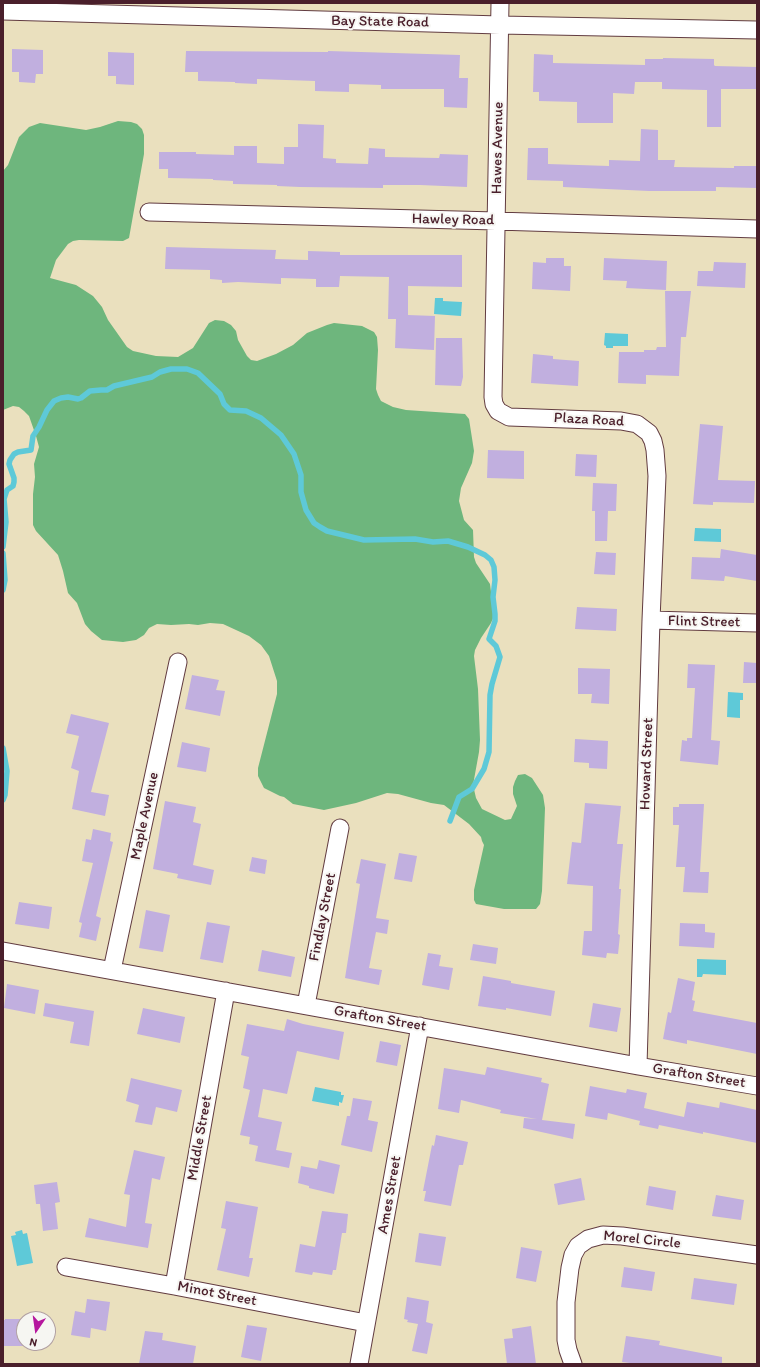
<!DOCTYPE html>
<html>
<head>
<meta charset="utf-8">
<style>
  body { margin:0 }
  #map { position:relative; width:760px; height:1367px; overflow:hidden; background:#eae0be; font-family:Itim,sans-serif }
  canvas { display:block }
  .frame { position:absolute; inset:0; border:4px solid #4a1f2b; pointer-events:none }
  .north { position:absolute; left:16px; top:1311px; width:40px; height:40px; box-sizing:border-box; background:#f6f6f2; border:1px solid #b1a0a2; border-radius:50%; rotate:193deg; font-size:11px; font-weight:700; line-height:16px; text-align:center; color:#4a1f2b }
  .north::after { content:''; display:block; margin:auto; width:14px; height:18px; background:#b5179e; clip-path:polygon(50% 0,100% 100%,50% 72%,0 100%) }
</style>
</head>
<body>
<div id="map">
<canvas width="760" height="1367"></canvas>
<div class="frame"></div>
<div class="north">N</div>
</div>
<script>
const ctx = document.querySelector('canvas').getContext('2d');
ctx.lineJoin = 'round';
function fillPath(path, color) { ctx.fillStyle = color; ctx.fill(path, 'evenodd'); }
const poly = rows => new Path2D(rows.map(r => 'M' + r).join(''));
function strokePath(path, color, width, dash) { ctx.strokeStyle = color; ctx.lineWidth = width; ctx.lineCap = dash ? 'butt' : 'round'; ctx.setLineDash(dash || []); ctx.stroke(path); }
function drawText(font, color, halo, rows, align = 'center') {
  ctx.font = font + ' Itim,sans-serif'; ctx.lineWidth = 4; ctx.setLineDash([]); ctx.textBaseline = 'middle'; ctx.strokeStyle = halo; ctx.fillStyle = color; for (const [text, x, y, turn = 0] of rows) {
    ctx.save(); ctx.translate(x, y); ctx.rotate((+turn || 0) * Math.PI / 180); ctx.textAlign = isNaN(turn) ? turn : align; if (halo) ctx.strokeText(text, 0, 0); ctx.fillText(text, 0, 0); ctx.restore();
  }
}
fillPath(poly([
  [118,121,131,122,137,124,142,129,144,135,144,154,129,238,123,241,79,240,73,241,68,244,56,260,50,278,76,285,93,296,102,307,108,320,127,347,133,351,156,356,178,357,193,348,209,323,215,320,224,321,231,325,236,331,238,340,247,356,251,360,257,361,276,354,293,345,307,333,327,325,334,323,362,326,374,332,377,337,378,350,376,389,378,395,381,401,393,407,406,410,465,414,469,419,474,451,472,463,461,488,459,501,464,520,473,530,474,557,476,563,490,584,494,616,491,623,481,638,475,650,474,656,478,689,480,740,479,752,473,785,476,798,482,809,505,820,511,819,517,806,513,794,513,787,515,781,518,775,525,774,532,778,543,795,545,808,542,891,540,904,536,909,504,909,476,904,474,900,474,890,484,845,482,841,481,837,469,824,444,805,431,803,398,794,387,793,356,803,324,810,293,804,284,797,280,796,264,788,258,776,258,768,277,694,277,681,269,656,261,645,249,636,223,624,210,623,198,625,189,624,171,625,157,624,149,628,144,635,136,640,123,642,102,640,91,631,85,624,77,603,68,593,63,571,58,555,36,531,33,525,33,494,35,477,34,464,39,447,36,436,29,416,24,411,19,407,13,406,3,410,3,171,8,165,19,137,29,127,40,123,86,130,100,127]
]), '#6eb67d');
fillPath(poly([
  [435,298,443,298,443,301,462,302,461,316,434,314],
  [605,333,628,334,628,346,613,346,613,348,606,348,606,346,604,345],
  [695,528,721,529,721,542,694,541],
  [728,692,743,693,743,700,740,700,740,718,727,717],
  [697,959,726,960,726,975,703,974,702,977,697,977],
  [315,1087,341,1092,341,1095,344,1095,342,1103,339,1102,339,1106,312,1101],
  [22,1230,23,1234,27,1233,33,1263,17,1266,11,1236,16,1235,15,1232]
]), '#5ec9d8');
strokePath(poly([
  [3,547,6,522,4,499,7,490,13,486,14,482,14,478,9,464,10,460,14,454,18,452,31,450,33,436,39,427,47,410,54,401,61,398,68,397,78,399,81,398,90,391,101,390,107,390,114,386,152,377,160,372,171,369,187,369,198,373,220,394,224,404,230,410,246,411,261,418,281,435,294,454,301,475,301,492,306,510,314,523,320,527,327,531,364,540,415,539,433,542,448,541,468,547,485,555,491,560,494,567,495,580,493,597,495,614,495,621,489,639,496,646,500,657,492,684,490,695,489,752,484,769,472,789,459,797,450,821],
  [3,553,5,580,3,590],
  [3,748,7,771,5,795,3,800]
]), '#5ec9d8', 5.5);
fillPath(poly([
  [12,49,43,50,43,74,36,74,35,83,19,82,19,72,12,72],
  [186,51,328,52,328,51,460,55,459,78,468,78,467,108,444,107,444,89,381,89,381,85,349,84,349,92,315,91,315,81,257,79,257,84,235,83,235,82,198,81,198,72,185,72],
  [108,52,134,53,134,85,116,84,116,76,108,76],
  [534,54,553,55,553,63,645,65,645,59,663,59,663,58,714,59,714,65,715,66,757,67,757,89,721,89,721,127,707,127,707,90,662,89,662,82,635,82,634,94,613,93,613,123,577,123,577,102,539,101,539,92,533,92],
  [298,124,324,125,323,158,336,159,336,163,368,164,369,148,385,149,385,157,439,158,440,154,468,155,467,187,420,185,383,185,383,188,300,187,277,186,277,185,233,184,233,181,213,180,213,179,168,178,168,169,159,169,159,152,196,152,196,154,234,155,234,146,257,146,257,163,284,164,284,147,298,147],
  [641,129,658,130,658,160,675,160,674,167,734,168,734,166,757,166,757,188,716,187,716,191,649,191,563,187,563,181,527,180,528,148,548,148,548,164,609,166,609,160,640,161],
  [166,247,276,250,275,259,308,260,308,251,340,252,340,255,462,255,462,287,408,286,408,315,435,316,434,350,395,348,396,319,388,319,389,277,340,276,339,287,316,287,316,279,281,278,281,284,238,282,222,283,222,280,210,279,210,270,165,269],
  [546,258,564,258,564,266,571,266,570,291,532,289,533,262,546,263],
  [604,258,667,261,666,290,626,288,627,281,603,280],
  [714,262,746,263,745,288,697,286,698,271,713,271],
  [665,291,691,291,686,337,681,337,679,376,646,375,646,384,618,383,619,352,644,352,644,350,656,350,657,347,666,347],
  [436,338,462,338,463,377,461,386,435,385],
  [533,354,553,356,553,359,579,361,578,386,531,383],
  [700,424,723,426,718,480,755,481,754,503,713,502,713,505,693,504],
  [488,450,524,451,524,479,487,478],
  [576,454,597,455,596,477,575,476],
  [593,483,617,484,616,511,608,511,607,541,595,541,595,511,592,511],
  [721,549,757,555,757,581,725,576,724,581,691,579,692,557,720,558],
  [596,552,616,553,615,575,594,574],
  [577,607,617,609,616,631,575,629],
  [744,662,757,663,757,683,743,683],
  [688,664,715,665,711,740,720,741,718,765,680,761,682,740,687,741,687,738,692,738,695,688,687,688],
  [578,668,610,669,609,704,591,703,592,694,578,694],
  [192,675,219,680,216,690,225,691,220,716,185,709],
  [71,714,109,723,91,792,109,795,105,816,72,809,79,771,71,768,79,736,66,733],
  [575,739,608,741,607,769,589,768,589,763,574,762],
  [182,742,210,748,206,772,177,767],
  [165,801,196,807,193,822,201,824,193,865,214,870,211,885,177,878,178,874,153,869],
  [585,803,621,806,617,844,623,844,619,889,621,889,618,934,620,935,618,954,607,953,606,958,582,955,584,931,592,931,593,886,567,884,572,842,581,843],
  [679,804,704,804,700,872,709,872,708,893,683,892,685,867,676,867,679,825,673,825,673,807,679,807],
  [93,829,111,833,110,841,113,842,96,916,101,918,96,941,79,937,82,923,79,922,93,863,82,861,86,839,91,840],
  [399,853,417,856,412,882,394,879],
  [252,857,267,860,265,874,249,871],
  [361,859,386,864,376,918,389,920,387,934,376,932,369,968,382,970,379,985,345,978,360,884,356,883],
  [19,902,52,907,49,929,15,924],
  [146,910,170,915,163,952,139,948],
  [207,922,230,926,223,963,200,959],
  [680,923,705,924,705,932,715,933,714,948,679,946],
  [473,944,498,948,496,964,470,960],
  [262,950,295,957,291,977,258,971],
  [428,953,441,955,439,966,453,968,449,990,422,985],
  [483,976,511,981,511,983,555,991,551,1016,506,1008,506,1010,478,1006],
  [678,978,695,982,692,1000,695,1001,693,1011,757,1023,757,1054,687,1040,687,1044,663,1039,668,1012,671,1013],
  [7,984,39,990,35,1014,4,1008],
  [45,1003,94,1011,89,1046,70,1043,74,1022,43,1016],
  [593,1003,621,1008,617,1032,589,1027],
  [143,1008,185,1017,180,1043,137,1034],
  [287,1019,303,1024,344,1032,339,1060,297,1051,287,1094,263,1089,258,1117,282,1122,276,1150,292,1153,289,1168,255,1161,258,1146,249,1144,250,1137,240,1135,250,1090,243,1088,249,1057,241,1055,247,1024,284,1031],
  [380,1041,401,1045,397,1066,376,1062],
  [487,1067,542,1078,541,1082,549,1084,542,1120,575,1124,573,1139,523,1128,524,1118,537,1119,500,1113,501,1110,461,1100,459,1113,438,1109,444,1068,485,1075],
  [131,1078,182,1090,177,1112,156,1107,152,1125,135,1122,139,1105,126,1101],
  [590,1086,626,1093,627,1089,647,1093,644,1108,684,1117,687,1102,719,1108,720,1102,757,1110,757,1143,703,1132,703,1134,659,1125,658,1129,639,1125,640,1121,608,1113,607,1120,585,1116],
  [353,1098,372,1101,368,1120,378,1122,372,1152,341,1145,347,1116,350,1116],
  [436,1135,468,1142,463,1165,459,1165,451,1206,424,1201,426,1191,423,1191,432,1145,434,1146],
  [134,1150,165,1157,160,1180,152,1178,145,1223,152,1224,148,1248,85,1237,89,1218,126,1227,130,1195,124,1194],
  [319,1160,340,1165,334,1194,309,1188,309,1186,298,1183,301,1166,317,1169],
  [581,1178,585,1200,558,1205,554,1184],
  [57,1182,60,1202,55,1203,58,1229,43,1231,40,1204,36,1204,34,1185],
  [649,1186,676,1191,673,1210,646,1205],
  [716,1195,744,1200,741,1220,712,1216],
  [226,1201,258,1207,249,1258,253,1258,249,1277,217,1270,226,1229,221,1228],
  [322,1211,348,1214,346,1233,342,1233,336,1270,333,1270,332,1275,313,1272,312,1275,295,1272,300,1244,315,1247],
  [419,1233,446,1237,441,1266,415,1262],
  [521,1247,542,1251,536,1282,516,1278],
  [624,1267,655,1272,652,1291,621,1287],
  [694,1278,737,1284,734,1305,691,1299],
  [407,1297,429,1301,426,1322,433,1324,427,1354,412,1351,418,1324,407,1322,408,1320,404,1319],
  [87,1299,110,1302,106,1331,91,1328,90,1338,71,1335,75,1311,85,1313],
  [5,1319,23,1319,23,1324,24,1323,23,1346,3,1346,3,1320,5,1320],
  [247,1325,267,1328,261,1361,241,1357],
  [531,1326,536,1364,507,1364,504,1339,513,1338,512,1329],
  [145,1331,163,1333,162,1340,196,1346,193,1364,139,1364],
  [626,1336,660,1341,659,1345,722,1357,722,1364,638,1364,622,1362]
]), '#c1afdf');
const street = poly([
  [500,3,493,397,494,404,498,411,509,417,621,421,637,424,649,433,653,441,655,450,657,476,651,620,638,1066],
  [3,11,500,25,757,30],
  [149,212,496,221,757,229],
  [651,620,757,623],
  [3,951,638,1066,757,1086],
  [112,970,178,662],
  [306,1005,340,828],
  [66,1267,174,1286,366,1323],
  [174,1286,226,991],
  [359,1364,420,1026],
  [573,1364,568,1350,566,1340,566,1302,570,1268,573,1255,578,1246,588,1239,603,1235,622,1236,757,1255]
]);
strokePath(street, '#623c41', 19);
strokePath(street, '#fff', 17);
drawText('15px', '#4a1f2b', '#f6f6f2', [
  ["Bay State Road",380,22,1],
  ["Hawes Avenue",498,148,-89],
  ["Hawley Road",453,220,1],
  ["Plaza Road",589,420,3],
  ["Flint Street",704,622,1],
  ["Howard Street",647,764,-88],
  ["Maple Avenue",145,816,-78],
  ["Findlay Street",323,917,-79],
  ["Grafton Street",380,1019,10],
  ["Grafton Street",699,1076,9],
  ["Middle Street",200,1138,-80],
  ["Ames Street",390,1195,-80],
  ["Morel Circle",642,1240,6],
  ["Minot Street",217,1294,11]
]);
</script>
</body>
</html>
